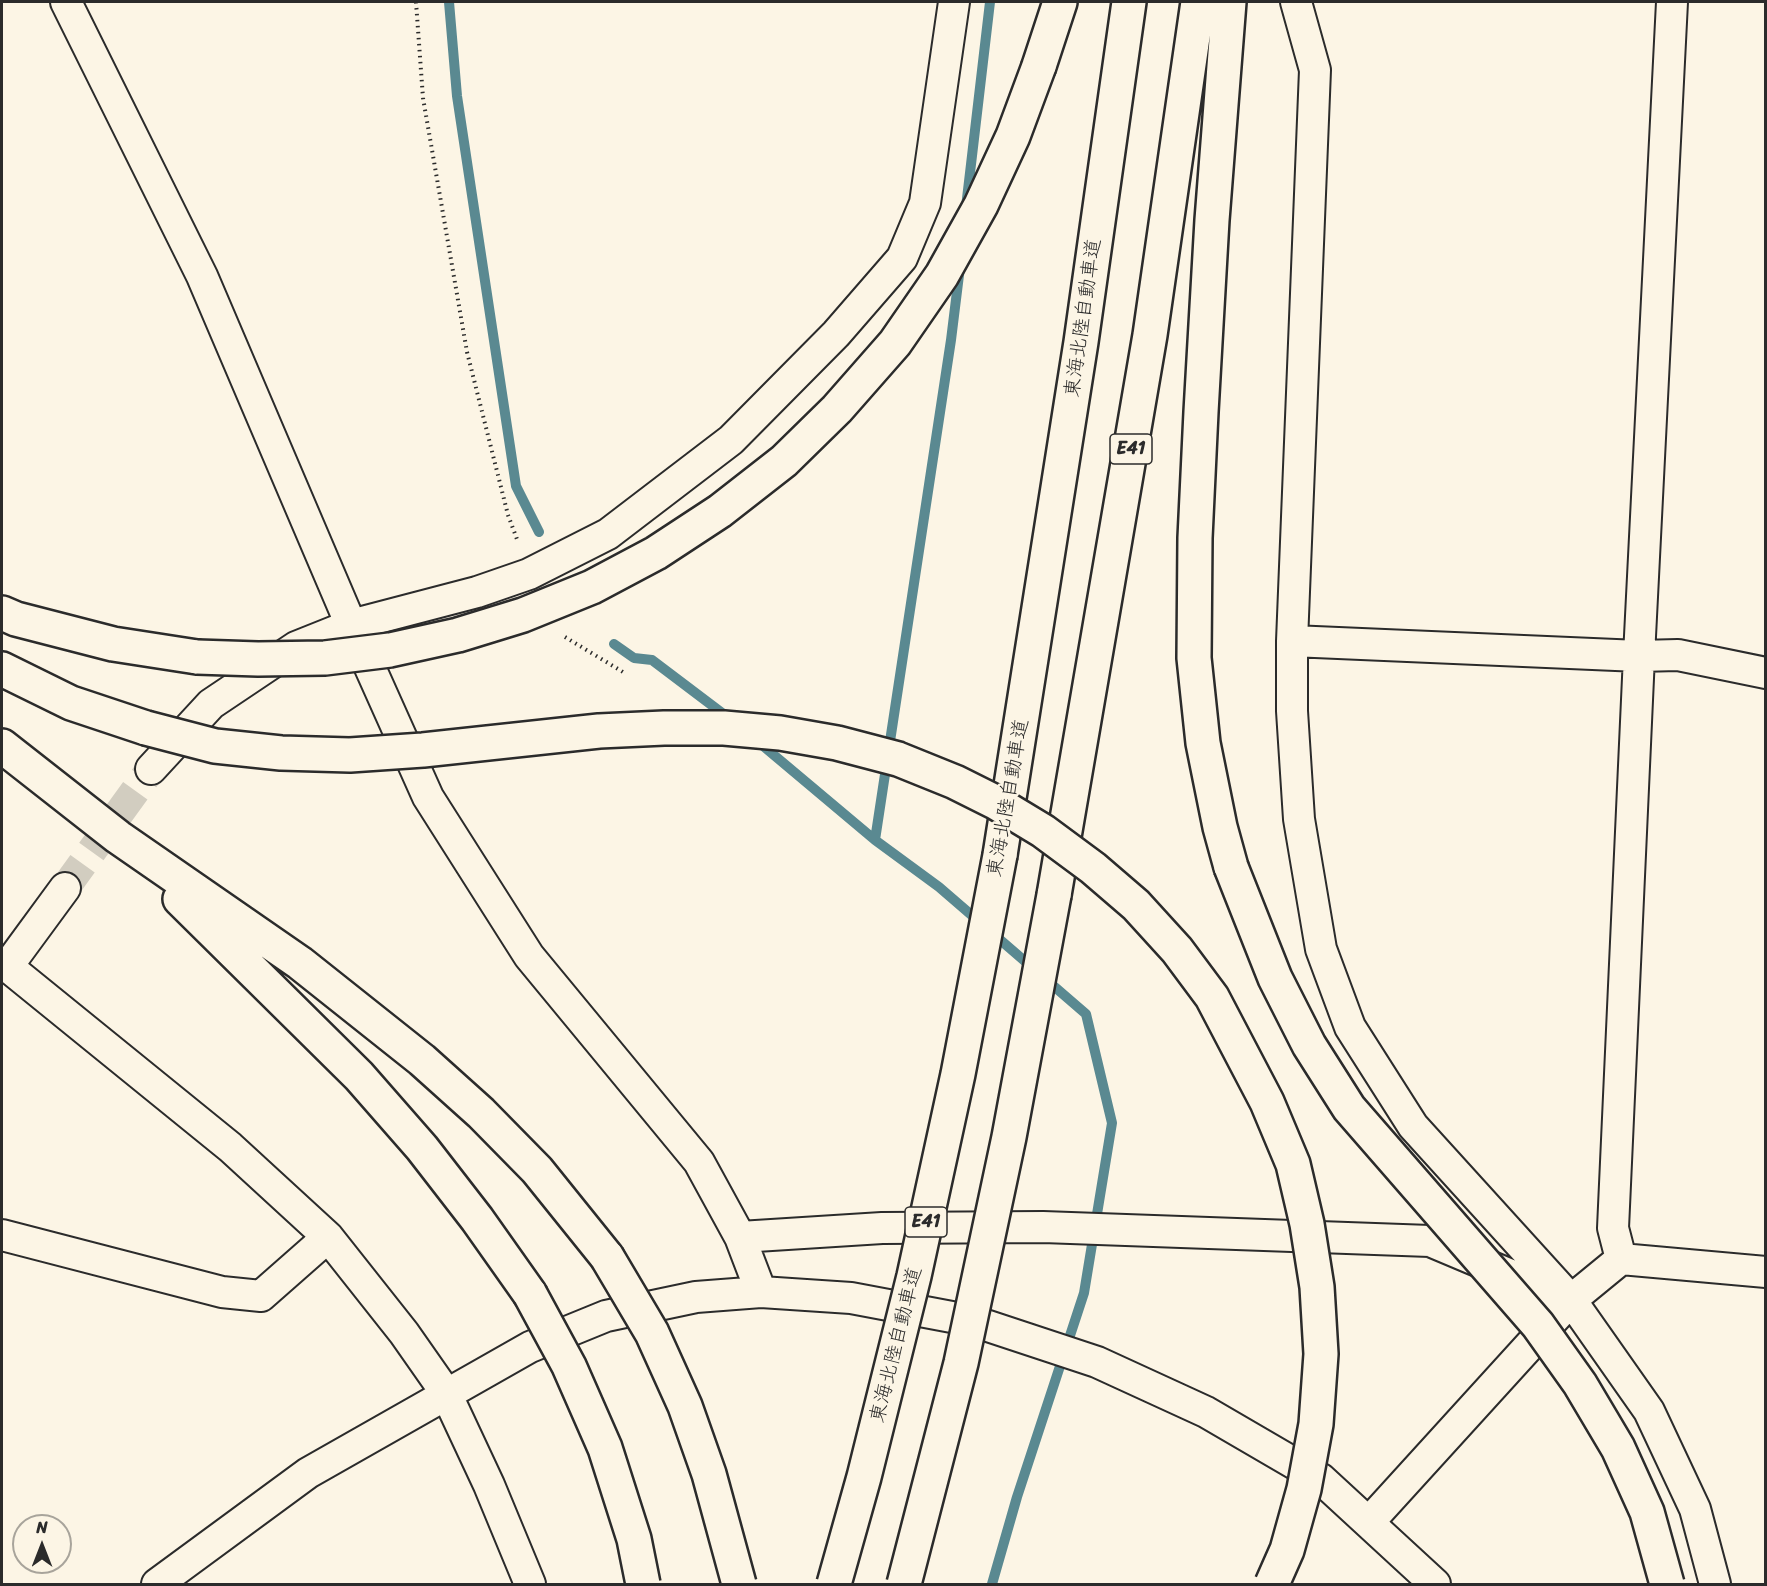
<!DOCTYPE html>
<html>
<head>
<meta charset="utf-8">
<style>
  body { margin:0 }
  #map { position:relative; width:1767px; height:1586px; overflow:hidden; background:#fcf5e5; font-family:Sriracha,sans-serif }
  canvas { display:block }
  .frame { position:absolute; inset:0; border:3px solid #2b2b2b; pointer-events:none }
  .north { position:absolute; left:12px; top:1514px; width:60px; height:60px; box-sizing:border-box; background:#fcf5e5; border:2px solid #a8a49b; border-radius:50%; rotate:0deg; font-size:16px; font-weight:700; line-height:24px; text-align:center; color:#2b2b2b }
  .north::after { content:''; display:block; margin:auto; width:21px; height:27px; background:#2b2b2b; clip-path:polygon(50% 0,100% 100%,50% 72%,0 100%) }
</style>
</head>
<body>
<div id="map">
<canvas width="1767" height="1586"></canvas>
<div class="frame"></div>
<div class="north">N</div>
</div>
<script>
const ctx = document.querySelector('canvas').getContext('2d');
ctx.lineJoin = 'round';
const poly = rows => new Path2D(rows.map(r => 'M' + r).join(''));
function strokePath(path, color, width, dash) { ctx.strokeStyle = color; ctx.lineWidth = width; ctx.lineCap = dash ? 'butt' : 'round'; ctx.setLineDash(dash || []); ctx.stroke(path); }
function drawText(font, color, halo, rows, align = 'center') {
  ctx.font = font + ' Sriracha,"Klee One",sans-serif'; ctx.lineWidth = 5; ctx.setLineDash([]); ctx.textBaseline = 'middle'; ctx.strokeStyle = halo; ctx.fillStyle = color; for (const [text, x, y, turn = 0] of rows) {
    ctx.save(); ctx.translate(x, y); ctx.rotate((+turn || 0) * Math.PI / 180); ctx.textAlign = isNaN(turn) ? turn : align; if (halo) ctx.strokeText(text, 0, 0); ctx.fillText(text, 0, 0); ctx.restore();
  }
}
strokePath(poly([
  [449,2,457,96,516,486,539,532],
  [966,207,990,2],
  [614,644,634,658,652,660,730,719],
  [756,740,875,840,939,887,1086,1014,1112,1123,1084,1293,1017,1497,992,1584],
  [875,840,951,340,960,267]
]), '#5a8991', 10);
strokePath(poly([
  [65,888,151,769]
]), '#d2cdc0', 30, [30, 15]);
const minor = poly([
  [66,2,202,276,351,625,428,797,529,956,699,1162,740,1237,761,1292],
  [1296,2,1315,70,1292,641,1292,711,1299,819,1321,949,1350,1027,1413,1126,1571,1300,1649,1411,1695,1509,1715,1584],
  [1292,641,1639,656,1678,655,1766,673],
  [151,769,211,704,296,647,351,625,477,592,529,574,608,534,731,440,836,334,902,258,925,203,954,2],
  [2,962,230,1147,328,1237,404,1333,446,1393,489,1485,530,1584],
  [7,967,65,888],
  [2,1235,222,1292,261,1296,328,1237],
  [740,1237,882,1228,1043,1227,1430,1241,1563,1297],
  [1621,1259,1613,1228,1639,656,1672,2],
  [1369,1522,1571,1300,1621,1259,1766,1272],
  [157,1584,308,1473,530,1347,606,1316,696,1297,761,1292,851,1298,973,1321,1097,1362,1206,1412,1321,1479,1435,1584]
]);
const motorway = poly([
  [1229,2,1212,220,1201,412,1195,538,1194,658,1203,743,1220,827,1231,867],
  [1039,66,1060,2],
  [2,613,16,619,113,644,197,657],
  [2,669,71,703,146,728],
  [2,746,118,837,300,963,422,1060,481,1113,537,1170,607,1257],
  [1000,855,1081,342,1129,2],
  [1054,895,1150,335,1198,2],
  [180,899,359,1076,422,1148,477,1219,530,1294]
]);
strokePath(minor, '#2b2b2b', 34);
strokePath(motorway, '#2b2b2b', 38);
strokePath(poly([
  [416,2,423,98,467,352,508,515,518,542],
  [565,637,623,672]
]), '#2b2b2b', 4, [1.5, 4.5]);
strokePath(minor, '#fcf5e5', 30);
strokePath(motorway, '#fcf5e5', 33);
const motorwayBridge = poly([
  [197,657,258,659,325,658,390,650,458,635,523,615,592,587,656,553,720,511,784,461,837,409,895,343,942,275,981,205,1013,136,1039,66],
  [146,728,215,746,281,753,350,755,423,750,599,731,664,728,724,728,780,733,837,743,898,759,955,782,995,802,1043,831,1093,868,1136,905,1177,950,1212,997,1267,1102,1293,1164,1307,1224,1317,1287,1321,1354,1316,1424,1304,1489,1287,1550,1272,1584],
  [1231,867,1275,978,1309,1045,1349,1108,1538,1325,1580,1384,1618,1448,1647,1512,1667,1584],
  [607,1257,652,1333,685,1406,709,1474,739,1584],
  [530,1294,569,1366,605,1448,634,1539,643,1584],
  [834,1584,864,1477,914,1276,958,1074,1000,855],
  [904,1584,961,1363,1009,1137,1054,895]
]);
strokePath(motorwayBridge, '#2b2b2b', 38, []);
strokePath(motorwayBridge, '#fcf5e5', 33);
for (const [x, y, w] of [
  [1131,449,42],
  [926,1222,42]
]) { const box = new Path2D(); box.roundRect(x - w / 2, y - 15, w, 30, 4.5); ctx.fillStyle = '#fcf5e5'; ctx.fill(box); strokePath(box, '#2b2b2b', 1.5); }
drawText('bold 18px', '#2b2b2b', null, [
  ["E41",1131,449],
  ["E41",926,1222]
]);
drawText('20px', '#2b2b2b', '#fcf5e5', [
  ["東海北陸自動車道",1084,318,-82],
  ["東海北陸自動車道",1009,798,-80],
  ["東海北陸自動車道",897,1345,-76]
]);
</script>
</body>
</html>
